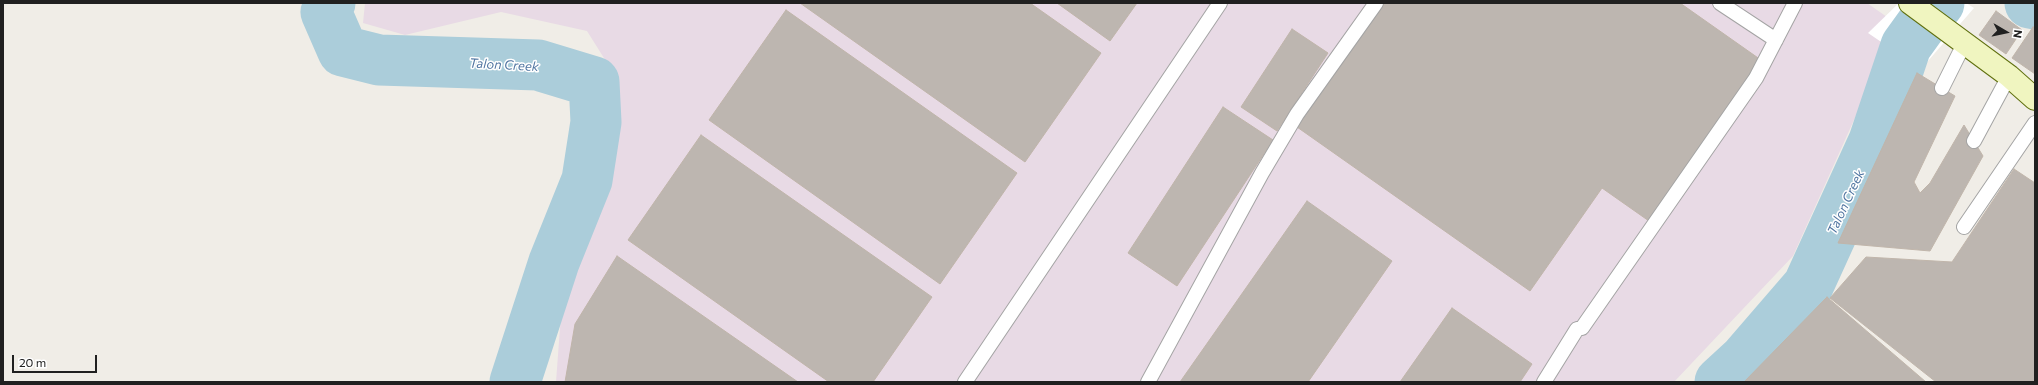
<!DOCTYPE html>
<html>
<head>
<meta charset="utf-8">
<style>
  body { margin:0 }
  #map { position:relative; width:2038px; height:385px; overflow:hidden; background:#f0ede7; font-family:Commissioner,sans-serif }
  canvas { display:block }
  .frame { position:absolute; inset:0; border:4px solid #202020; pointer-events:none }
  .north { position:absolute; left:1986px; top:12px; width:40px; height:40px; -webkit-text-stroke:3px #fff; paint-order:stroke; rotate:99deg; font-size:11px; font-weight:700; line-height:16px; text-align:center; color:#202020 }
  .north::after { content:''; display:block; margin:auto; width:14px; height:18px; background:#202020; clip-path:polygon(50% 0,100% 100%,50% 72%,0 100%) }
  .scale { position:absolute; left:12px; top:355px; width:85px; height:18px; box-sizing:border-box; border:2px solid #202020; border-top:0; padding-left:5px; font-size:12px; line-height:14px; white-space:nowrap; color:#202020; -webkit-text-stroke:3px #fff; paint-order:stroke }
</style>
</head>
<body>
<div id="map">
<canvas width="2038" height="385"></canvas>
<div class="frame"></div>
<div class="north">N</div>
<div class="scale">20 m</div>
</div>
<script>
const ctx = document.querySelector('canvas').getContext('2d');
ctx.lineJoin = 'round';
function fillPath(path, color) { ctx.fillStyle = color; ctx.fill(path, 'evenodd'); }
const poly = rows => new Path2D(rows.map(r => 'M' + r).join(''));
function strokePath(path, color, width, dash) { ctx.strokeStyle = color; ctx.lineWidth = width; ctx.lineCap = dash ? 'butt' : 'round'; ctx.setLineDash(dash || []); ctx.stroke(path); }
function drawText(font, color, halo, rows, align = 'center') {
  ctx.font = font + ' Commissioner,sans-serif'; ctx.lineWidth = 3; ctx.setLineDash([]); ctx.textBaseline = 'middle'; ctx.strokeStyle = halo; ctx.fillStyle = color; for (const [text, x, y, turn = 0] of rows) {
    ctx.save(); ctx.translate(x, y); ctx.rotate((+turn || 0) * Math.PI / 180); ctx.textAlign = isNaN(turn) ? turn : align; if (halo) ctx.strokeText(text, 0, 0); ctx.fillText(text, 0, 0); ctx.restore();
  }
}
fillPath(poly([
  [365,3,1867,3,1897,24,1793,256,1674,382,556,382,562,301,619,82,587,31,501,12,405,35,363,23]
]), '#e8dae5');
fillPath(poly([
  [1899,3,1966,3,1974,8,1921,69,1868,33]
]), '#fff');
strokePath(poly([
  [330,3,326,12,343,51,379,60,538,65,594,82,596,122,587,180,554,262,515,382],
  [2030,3,2035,4],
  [1720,382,1745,359,1808,286,1874,141,1906,46,1929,14,1939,3]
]), '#abcdda', 51);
const building = poly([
  [800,3,1030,3,1101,53,1025,162,800,3],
  [1057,3,1137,3,1110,41,1057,3],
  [1384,3,1680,3,1761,60,1649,221,1602,188,1530,291,1297,127,1384,3],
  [786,10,1017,173,940,284,709,120,786,10],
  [1996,11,2022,30,2006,54,1979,35,1996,11],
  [2033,27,2035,28,2035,74,2012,58,2033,27],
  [1292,29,1328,53,1277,131,1241,107,1292,29],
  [1917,73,1955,96,1914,182,1920,193,1930,183,1964,125,1983,156,1930,251,1838,243,1917,73],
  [1223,107,1273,140,1177,286,1128,253,1223,107],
  [701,135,932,297,873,382,829,382,628,240,701,135],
  [2014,169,2035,183,2035,382,1936,382,1830,298,1866,257,1952,262,2014,169],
  [1307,201,1392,261,1308,382,1180,382,1307,201],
  [617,256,798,382,565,382,575,324,617,256],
  [1827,297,1926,382,1744,382,1827,297],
  [1452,308,1532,364,1520,382,1400,382,1452,308]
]);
fillPath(building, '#bdb6b0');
strokePath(building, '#c0b5aa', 1);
const lane = poly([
  [1720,3,1776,40],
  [1942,88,1964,44],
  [1974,141,2009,76],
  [1964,227,2035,123],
  [965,382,1220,3],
  [1148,382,1262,173,1297,114,1376,3],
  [1544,382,1577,329,1582,328,1756,78,1795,3]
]);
const secondary = poly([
  [1910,3,2009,76,2035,99]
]);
strokePath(lane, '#a4a4a4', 16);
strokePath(secondary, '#60700e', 24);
strokePath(lane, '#fff', 14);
strokePath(secondary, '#f0f5c0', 22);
drawText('italic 13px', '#5075a1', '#fff', [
  ["Talon Creek",504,65,3],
  ["Talon Creek",1846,202,-65]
]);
</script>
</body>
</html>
